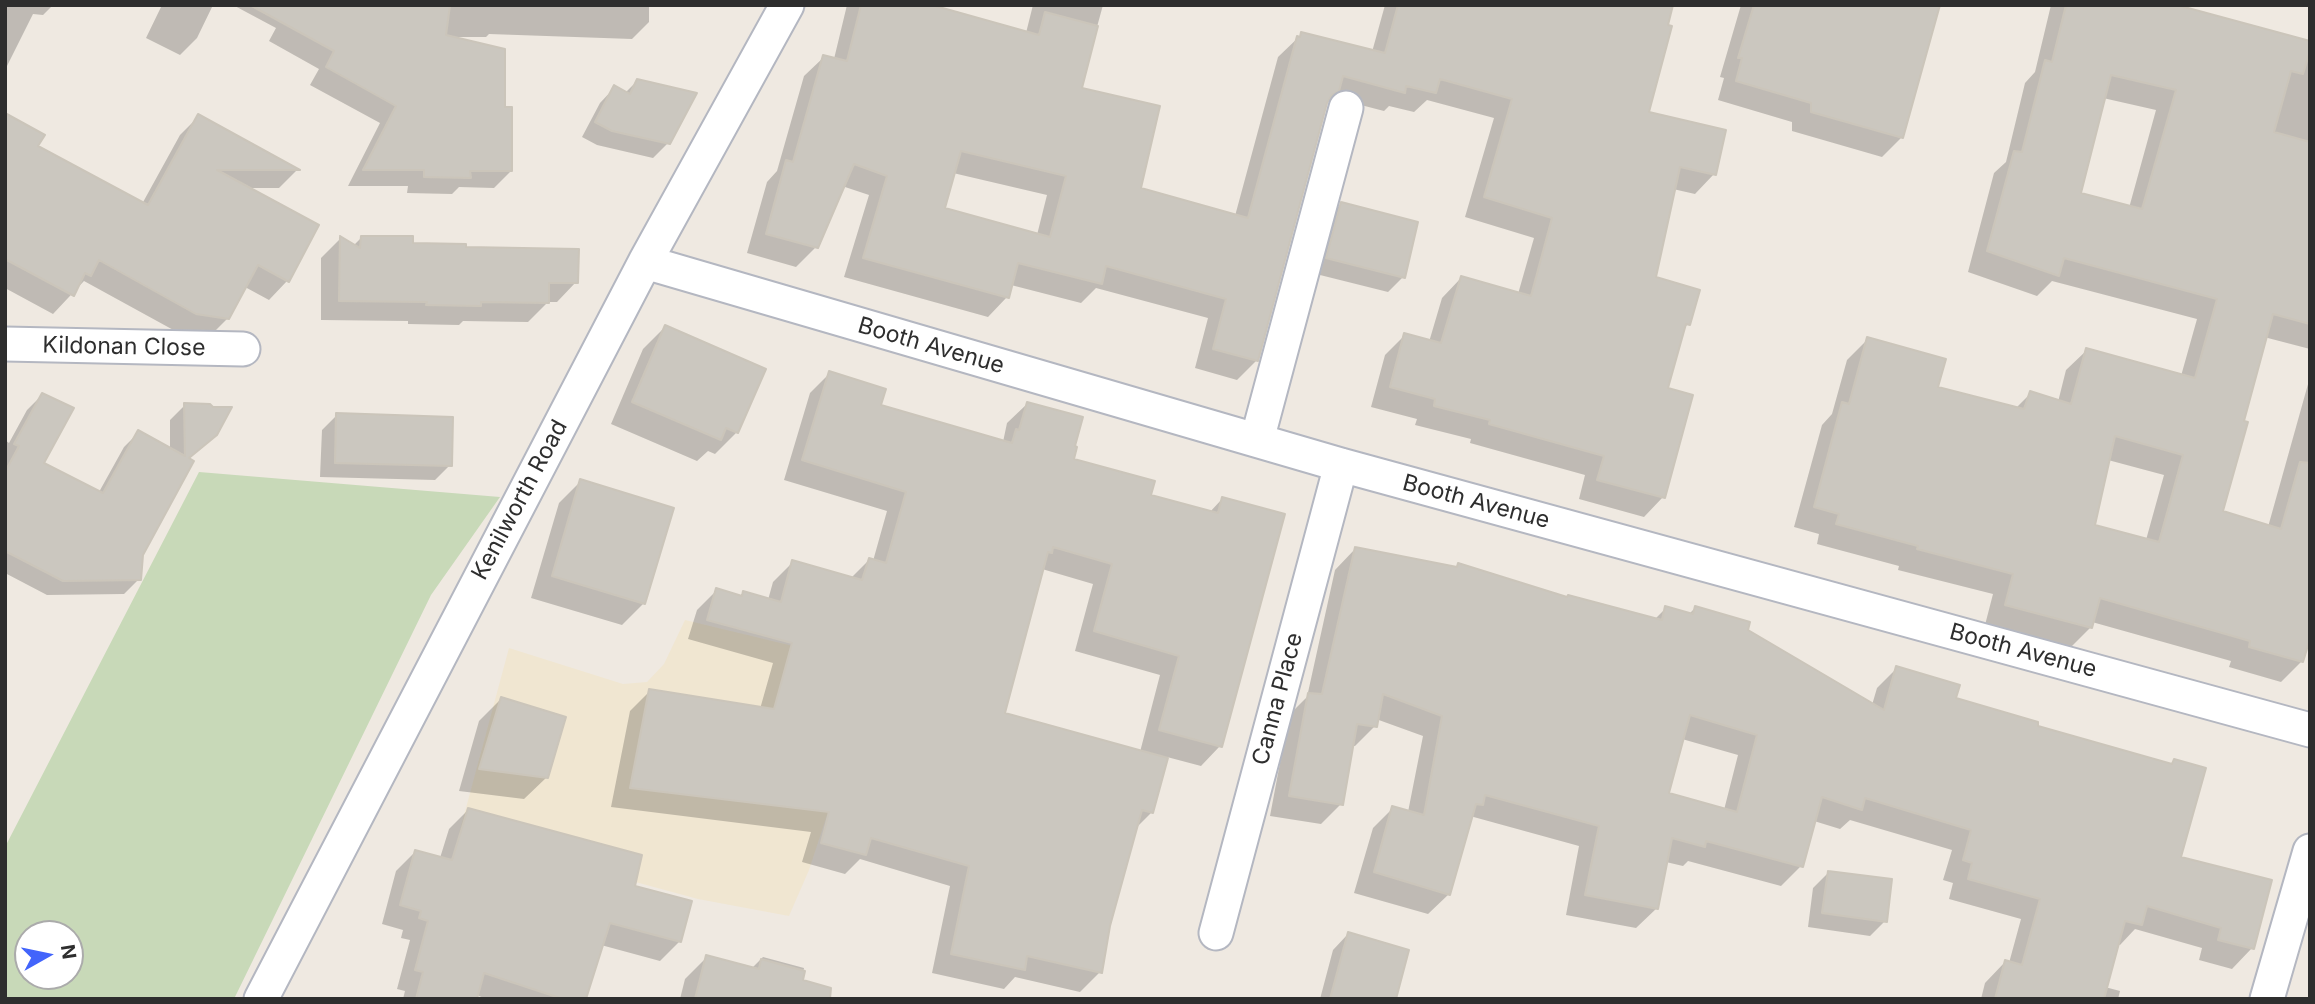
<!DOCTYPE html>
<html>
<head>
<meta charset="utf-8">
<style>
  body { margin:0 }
  #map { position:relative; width:2315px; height:1004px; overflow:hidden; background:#efe9e1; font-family:Inter,sans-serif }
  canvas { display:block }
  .frame { position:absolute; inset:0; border:7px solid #2e2e2e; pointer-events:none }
  .north { position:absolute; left:14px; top:920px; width:70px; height:70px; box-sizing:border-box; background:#fff; border:2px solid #ababab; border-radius:50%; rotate:81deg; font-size:19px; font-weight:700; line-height:28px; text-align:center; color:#2e2e2e }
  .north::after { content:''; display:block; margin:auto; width:24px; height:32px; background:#4264fb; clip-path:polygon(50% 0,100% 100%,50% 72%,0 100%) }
</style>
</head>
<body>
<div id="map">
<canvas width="2315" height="1004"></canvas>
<div class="frame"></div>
<div class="north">N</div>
</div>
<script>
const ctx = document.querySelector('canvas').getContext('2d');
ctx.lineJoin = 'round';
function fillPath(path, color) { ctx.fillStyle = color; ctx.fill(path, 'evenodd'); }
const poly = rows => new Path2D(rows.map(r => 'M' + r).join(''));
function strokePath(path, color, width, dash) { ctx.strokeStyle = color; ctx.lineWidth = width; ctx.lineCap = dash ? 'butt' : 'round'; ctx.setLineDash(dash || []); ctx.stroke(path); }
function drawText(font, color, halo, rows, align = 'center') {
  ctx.font = font + ' Inter,sans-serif'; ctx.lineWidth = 5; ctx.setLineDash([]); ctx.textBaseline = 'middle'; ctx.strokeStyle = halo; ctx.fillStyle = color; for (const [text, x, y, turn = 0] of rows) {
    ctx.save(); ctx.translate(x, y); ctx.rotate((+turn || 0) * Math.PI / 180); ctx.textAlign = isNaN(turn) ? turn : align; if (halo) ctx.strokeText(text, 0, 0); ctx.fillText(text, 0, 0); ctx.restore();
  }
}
fillPath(poly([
  [685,620,876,666,809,870,789,916,698,899,459,834,509,648,623,684,647,682,664,664]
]), '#f0e6d1');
fillPath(poly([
  [199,472,500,497,431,595,234,999,5,999,5,847],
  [28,934,70,934,70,976,28,976]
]), '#c8d9b8');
fillPath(poly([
  [5,5,53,5,43,15,33,14,5,70],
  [162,5,213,5,197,38,180,55,146,38],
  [233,5,649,5,649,22,632,39,489,34,486,37,452,37,503,109,511,171,494,188,459,187,452,194,407,193,408,186,348,186,380,123,310,85,319,69,269,41,276,28],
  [847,5,926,5,1026,33,1033,5,1103,5,1080,89,1139,189,1235,216,1278,57,1302,34,1372,52,1385,5,1671,5,1647,113,1714,174,1695,194,1673,189,1654,279,1688,324,1682,330,1666,390,1663,497,1644,517,1579,499,1585,475,1470,443,1471,439,1415,425,1417,419,1371,407,1385,355,1405,335,1429,342,1442,298,1461,278,1518,294,1534,238,1465,217,1494,118,1427,100,1414,112,1389,106,1384,111,1330,97,1327,100,1257,360,1237,380,1195,368,1208,318,1096,288,1081,303,1011,285,1007,297,988,317,844,277,869,195,842,186,816,247,796,267,747,253,767,182,777,171,804,76,824,57,834,59],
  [953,173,1047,195,1037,235,943,209],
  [1741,5,1938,5,1902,137,1882,157,1792,131,1792,122,1718,100,1724,78,1720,77],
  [2051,5,2170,5,2310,44,2310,349,2264,337,2221,512,2268,527,2310,377,2310,632,2302,661,2281,682,2229,667,2231,661,2092,622,2090,628,2070,648,1985,625,1993,594,1898,570,1899,566,1817,544,1819,534,1794,527,1822,425,1832,414,1847,360,1868,339,1935,388,2015,409,2031,393,2058,402,2066,370,2087,350,2181,376,2197,319,2052,281,2037,296,1968,272,1994,173,2006,162,2025,83,2035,72],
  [2103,98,2156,110,2129,208,2079,194],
  [2108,460,2164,475,2146,540,2093,526],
  [637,81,668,143,653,158,597,145,582,137,600,103,615,87,625,93],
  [198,117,297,170,279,188,247,188,287,281,269,300,245,287,228,318,209,337,177,332,84,281,53,314,5,288,5,129,142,204,180,135],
  [1341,204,1403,277,1388,292,1312,273,1326,219],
  [362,237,411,245,464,249,576,282,557,302,548,302,528,322,463,321,459,325,408,324,408,321,321,320,321,258,340,239,353,246],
  [665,327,737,432,715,454,708,451,697,461,611,424,643,349],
  [830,373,879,406,1003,442,1007,423,1027,404,1072,460,1149,496,1209,513,1222,499,1220,746,1201,766,1167,757,1152,812,1135,829,1109,925,1100,972,1080,992,1015,977,1004,989,932,973,950,886,860,859,845,874,802,862,811,832,611,807,630,711,650,691,760,709,773,663,688,639,697,610,717,590,740,597,744,593,768,600,773,582,793,562,850,579,869,560,873,561,887,511,784,480,810,393],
  [1042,569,1093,584,1075,651,1160,675,1140,752,1003,714],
  [42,395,41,463,99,492,124,447,139,432,170,450,170,420,185,405,215,434,188,459,141,555,139,579,124,594,47,595,5,573,5,440,9,443,27,410],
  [337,415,450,465,435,480,320,477,322,430],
  [581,481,644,603,622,625,531,598,559,503],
  [1355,549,1654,620,1666,608,1688,615,1695,608,1746,631,1872,705,1877,688,1897,668,1954,699,2036,727,2170,765,2174,761,2179,858,2252,948,2232,969,2199,960,2202,948,2135,929,2120,945,2117,944,2105,987,2120,991,2118,999,1981,999,1985,983,2005,962,2009,963,2021,919,1949,899,1953,883,1943,880,1952,850,1850,820,1840,829,1814,821,1801,866,1781,886,1688,861,1683,866,1666,862,1657,908,1636,928,1566,915,1579,846,1470,816,1449,894,1428,914,1354,893,1373,828,1393,808,1408,812,1423,736,1376,719,1375,726,1355,746,1351,746,1341,804,1321,824,1270,816,1289,715,1307,697,1335,570],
  [1682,739,1738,755,1724,810,1667,794],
  [501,699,547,777,524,799,459,791,479,721],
  [468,810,632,887,680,941,660,961,601,945,584,999,487,999,476,995,475,999,403,999,405,991,397,989,410,940,401,938,403,930,382,924,396,871,415,852,440,858,449,829],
  [1828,873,1885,921,1870,936,1808,927,1813,888],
  [1348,934,1394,999,1320,999,1333,950],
  [707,957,751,969,763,957,804,968,801,983,804,999,680,999,685,979]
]), '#0003');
const building = poly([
  [250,5,450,5,446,35,505,49,505,107,512,107,512,171,470,171,471,178,424,177,424,170,363,170,396,106,326,67,334,51,250,5],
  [861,5,932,5,1039,35,1045,12,1098,26,1082,88,1160,106,1141,188,1248,218,1297,36,1300,37,1301,32,1385,53,1398,5,1673,5,1668,25,1672,26,1649,112,1726,130,1716,175,1680,167,1656,277,1700,290,1690,325,1686,324,1668,388,1693,395,1665,498,1597,480,1604,456,1489,424,1490,420,1434,406,1435,399,1390,387,1404,333,1441,343,1461,276,1531,296,1552,218,1484,197,1512,99,1440,79,1436,93,1406,86,1405,93,1343,76,1339,91,1332,95,1327,103,1258,361,1213,349,1226,299,1106,266,1102,284,1018,263,1009,298,863,258,887,176,854,164,818,248,766,234,786,160,793,162,823,55,847,61,861,5],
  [961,151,1066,176,1050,237,945,208,961,151],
  [1754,5,1940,5,1903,138,1811,112,1811,103,1736,81,1742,58,1738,58,1754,5],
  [2066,5,2177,5,2310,41,2310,51,2303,74,2291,71,2274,132,2310,142,2310,324,2273,314,2244,421,2248,422,2223,511,2281,529,2300,462,2310,463,2310,639,2303,662,2249,647,2250,641,2100,598,2092,628,2005,605,2013,574,1917,549,1918,546,1836,524,1839,514,1814,507,1842,402,1849,404,1867,337,1946,359,1938,387,2024,409,2030,391,2071,404,2086,348,2195,378,2217,299,2064,258,2059,276,1987,251,2014,151,2022,152,2045,60,2052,62,2066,5],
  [2111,75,2176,90,2142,209,2081,193,2111,75],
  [2115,436,2183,455,2159,542,2095,525,2115,436],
  [637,79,697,93,670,144,612,131,595,122,614,85,630,94,637,79],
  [5,113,45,135,38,146,148,205,198,114,300,170,217,170,319,225,289,282,258,265,229,319,196,314,99,260,91,276,85,273,74,296,5,259,5,113],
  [1341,202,1418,222,1405,278,1326,258,1341,202],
  [340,236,360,248,361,236,413,236,413,243,466,244,466,247,579,249,578,283,549,283,549,303,481,302,481,306,426,305,427,302,339,301,340,236],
  [665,325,766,369,738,433,726,428,721,440,632,402,665,325],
  [829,371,886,389,881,405,1012,443,1016,429,1019,430,1027,402,1083,417,1075,446,1077,447,1074,459,1155,481,1151,495,1218,513,1222,497,1285,514,1222,747,1159,730,1179,656,1094,631,1112,564,1053,547,1052,553,1048,552,1005,713,1168,758,1153,813,1142,810,1110,926,1102,973,1027,956,1025,970,951,954,969,866,871,838,866,855,821,843,829,812,630,788,649,689,774,709,792,643,707,620,716,588,742,596,743,591,781,602,792,560,862,580,869,558,886,563,906,492,802,460,829,371],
  [42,393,74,408,44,463,103,493,138,430,185,456,184,403,210,404,213,407,232,407,217,435,189,458,194,461,143,555,141,580,63,581,5,551,5,472,19,446,14,444,42,393],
  [336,413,453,417,452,466,335,463,336,413],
  [580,479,674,508,645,604,552,576,580,479],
  [1355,547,1457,567,1458,563,1567,597,1568,595,1662,620,1665,606,1693,614,1695,606,1750,622,1748,630,1884,710,1896,666,1960,685,1956,698,2038,722,2038,726,2172,764,2174,759,2206,768,2181,857,2272,880,2254,949,2218,940,2221,928,2147,906,2142,925,2125,921,2104,999,1995,999,2005,960,2022,965,2040,899,1968,879,1972,863,1963,860,1971,830,1865,798,1862,810,1822,797,1803,867,1706,841,1705,847,1672,838,1658,909,1585,895,1599,826,1485,795,1483,805,1476,804,1450,895,1374,872,1392,806,1424,815,1442,716,1383,694,1377,727,1357,724,1343,805,1289,796,1308,693,1322,694,1355,547],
  [1690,715,1757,735,1737,812,1669,793,1690,715],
  [501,697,566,717,548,778,479,769,501,697],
  [468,808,642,855,635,886,692,901,681,942,610,923,586,999,563,999,484,973,477,999,416,999,423,972,415,970,428,921,419,918,421,911,400,905,415,850,452,860,468,808],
  [1828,871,1892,879,1887,922,1822,913,1828,871],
  [1348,932,1409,950,1396,999,1330,999,1348,932],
  [706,955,759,969,761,959,805,971,803,980,831,988,830,999,695,999,706,955]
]);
fillPath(building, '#cbc7bf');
strokePath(building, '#cbc5ba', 2);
const street = poly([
  [645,262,1341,465,2310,730],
  [5,344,243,349],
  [1257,440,1346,108],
  [1216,933,1341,465],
  [261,999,645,262,787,5],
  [2267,999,2310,851]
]);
strokePath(street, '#b4b7c1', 37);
strokePath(street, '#fff', 33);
drawText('23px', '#2e2e2e', '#fff', [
  ["Booth Avenue",931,346,16],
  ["Kildonan Close",124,347,1],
  ["Kenilworth Road",520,500,-62],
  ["Booth Avenue",1476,502,15],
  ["Booth Avenue",2023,651,15],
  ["Canna Place",1278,699,-75]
]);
</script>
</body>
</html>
